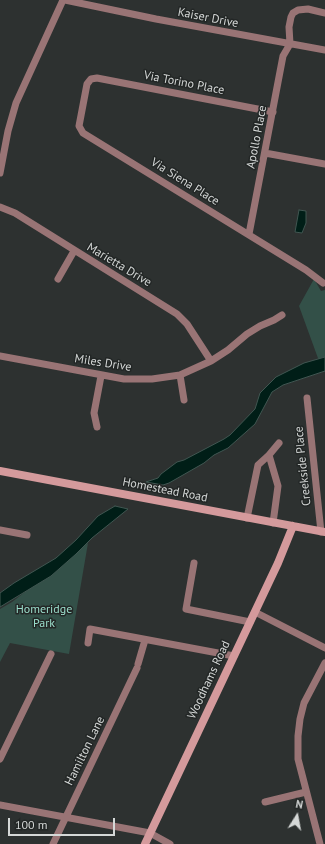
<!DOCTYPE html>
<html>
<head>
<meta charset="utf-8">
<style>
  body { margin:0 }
  #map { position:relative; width:325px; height:844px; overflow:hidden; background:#2d3130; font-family:"PT Sans",sans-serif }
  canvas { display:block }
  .north { position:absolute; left:277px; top:796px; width:40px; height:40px; -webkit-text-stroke:3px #232726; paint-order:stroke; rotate:11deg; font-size:11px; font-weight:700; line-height:16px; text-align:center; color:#d5d8d7 }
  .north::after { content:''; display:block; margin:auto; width:14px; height:18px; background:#d5d8d7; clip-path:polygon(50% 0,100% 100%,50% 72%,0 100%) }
  .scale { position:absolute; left:8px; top:818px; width:107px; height:18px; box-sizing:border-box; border:2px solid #d5d8d7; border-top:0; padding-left:5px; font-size:12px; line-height:14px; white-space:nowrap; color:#d5d8d7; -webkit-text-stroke:3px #232726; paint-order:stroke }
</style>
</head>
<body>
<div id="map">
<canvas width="325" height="844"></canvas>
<div class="north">N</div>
<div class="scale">100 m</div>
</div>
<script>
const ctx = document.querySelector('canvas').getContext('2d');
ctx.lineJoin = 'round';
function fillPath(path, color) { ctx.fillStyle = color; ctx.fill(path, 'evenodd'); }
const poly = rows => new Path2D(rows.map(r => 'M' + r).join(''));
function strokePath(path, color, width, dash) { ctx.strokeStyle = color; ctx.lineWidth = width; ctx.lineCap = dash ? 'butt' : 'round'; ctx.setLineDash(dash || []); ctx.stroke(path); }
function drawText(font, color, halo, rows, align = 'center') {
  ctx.font = font + ' "PT Sans",sans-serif'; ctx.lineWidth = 3; ctx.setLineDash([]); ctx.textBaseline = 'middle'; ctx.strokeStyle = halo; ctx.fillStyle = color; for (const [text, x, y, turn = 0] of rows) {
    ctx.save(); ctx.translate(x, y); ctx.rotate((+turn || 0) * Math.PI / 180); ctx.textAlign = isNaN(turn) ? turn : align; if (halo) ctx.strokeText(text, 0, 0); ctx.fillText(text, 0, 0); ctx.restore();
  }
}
fillPath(poly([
  [314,279,321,291,325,290,325,372,323,372,299,306],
  [88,543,69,654,10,643,0,662,0,609,12,602]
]), '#335048');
const water = poly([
  [299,210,306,211,306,223,302,233,295,232,299,210],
  [325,357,325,371,283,385,272,392,255,424,228,448,214,455,204,463,169,483,163,485,146,482,158,478,161,474,177,462,184,460,224,439,230,435,255,409,260,393,276,377,304,363,325,357],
  [115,506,128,509,92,538,76,554,51,576,0,607,0,593,14,583,56,558,76,540,98,516,115,506]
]);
fillPath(water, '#001e17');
strokePath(water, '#405651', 1);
strokePath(poly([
  [65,0,156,19,325,50],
  [290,44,289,27,291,17,293,13,298,10,308,9,325,13],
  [273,112,97,78,91,79,87,84,79,126,83,133,306,270,323,283],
  [265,153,325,164],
  [0,173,8,131,16,103,63,0],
  [0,207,15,213,177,314,187,324,211,361],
  [249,234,283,56,290,44],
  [58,279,74,251],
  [0,356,124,379,152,379,180,375,211,361,228,350,247,334,260,326,274,320,282,315],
  [180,375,184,400],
  [307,398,321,532],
  [97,427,94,413,101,376],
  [269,455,279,443],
  [247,518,258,465,269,455,278,486,273,523],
  [0,530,27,535],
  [194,563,186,609,250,622],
  [255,612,325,648],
  [88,643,90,629,234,656],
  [138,664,145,640],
  [0,759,51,654],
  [265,802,306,792],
  [0,805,150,833,170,844],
  [53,844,137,668],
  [320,844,298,759,298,736,300,719,304,703,325,663]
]), '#997475', 7);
strokePath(poly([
  [0,471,325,532],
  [145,844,278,563,293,526]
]), '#d49a9c', 8);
drawText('12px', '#d5d8d7', '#232726', [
  ["Kaiser Drive",208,18,11],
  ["Via Torino Place",184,83,11],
  ["Apollo Place",257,137,-79],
  ["Via Siena Place",185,182,32],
  ["Marietta Drive",119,265,31],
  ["Miles Drive",103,363,9],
  ["Creekside Place",303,466,-96],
  ["Homestead Road",165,490,11],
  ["Woodhams Road",209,680,-65],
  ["Hamilton Lane",85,751,-64]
]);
drawText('12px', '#9bdecc', '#232726', [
  ["Homeridge",44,610],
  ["Park",44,624]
]);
</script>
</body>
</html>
